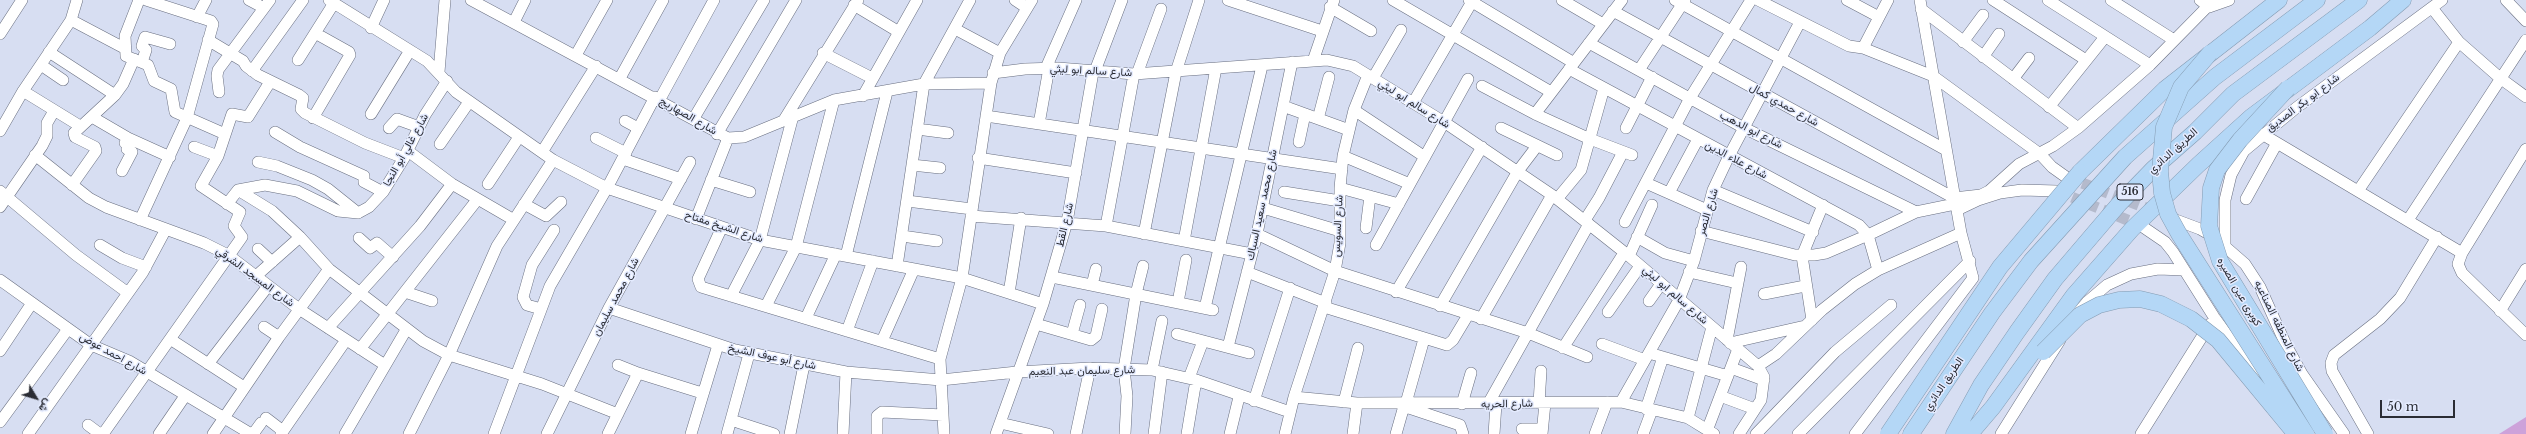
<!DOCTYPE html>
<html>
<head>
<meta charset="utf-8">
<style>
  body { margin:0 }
  #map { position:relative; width:2526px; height:434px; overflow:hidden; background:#d7def2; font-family:"Libre Baskerville",Vazirmatn,serif }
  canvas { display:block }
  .north { position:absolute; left:16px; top:378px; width:40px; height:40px; -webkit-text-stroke:3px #e4ebff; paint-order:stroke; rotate:128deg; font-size:11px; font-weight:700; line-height:16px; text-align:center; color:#2a2c34 }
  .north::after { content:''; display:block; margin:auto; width:14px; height:18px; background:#2a2c34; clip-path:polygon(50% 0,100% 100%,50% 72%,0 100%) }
  .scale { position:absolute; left:2380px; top:400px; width:75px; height:18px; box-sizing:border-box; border:2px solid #2a2c34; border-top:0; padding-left:5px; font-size:12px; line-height:14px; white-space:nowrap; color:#2a2c34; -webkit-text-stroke:3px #e4ebff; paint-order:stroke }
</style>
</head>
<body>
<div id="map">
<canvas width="2526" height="434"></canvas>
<div class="north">ش</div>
<div class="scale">50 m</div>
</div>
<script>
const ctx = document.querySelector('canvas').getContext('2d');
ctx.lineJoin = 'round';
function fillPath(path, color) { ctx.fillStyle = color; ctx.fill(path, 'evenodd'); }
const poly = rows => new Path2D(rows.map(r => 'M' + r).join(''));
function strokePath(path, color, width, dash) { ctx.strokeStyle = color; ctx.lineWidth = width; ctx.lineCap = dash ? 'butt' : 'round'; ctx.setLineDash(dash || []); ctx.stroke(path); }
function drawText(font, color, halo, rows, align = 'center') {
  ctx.font = font + ' "Libre Baskerville",Vazirmatn,serif'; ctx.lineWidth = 3; ctx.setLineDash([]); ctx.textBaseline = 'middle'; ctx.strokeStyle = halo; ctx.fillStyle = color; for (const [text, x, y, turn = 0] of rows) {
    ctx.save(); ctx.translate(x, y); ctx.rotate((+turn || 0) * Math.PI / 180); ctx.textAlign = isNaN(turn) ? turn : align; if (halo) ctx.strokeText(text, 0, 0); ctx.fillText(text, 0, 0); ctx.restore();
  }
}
fillPath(poly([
  [2526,417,2526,434,2499,434]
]), '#cda2da');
strokePath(poly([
  [2067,177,2156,212],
  [2057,191,2142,226]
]), '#b4bacc', 11, [11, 5.5]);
const minor = poly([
  [139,0,125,36,126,56,148,65,154,81,171,89,175,112,225,134],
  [249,0,264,8],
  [329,0,427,61,456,92,553,160,607,188,760,240,962,278,1043,304],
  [471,0,728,138,744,137,834,100,924,84,991,83],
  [1015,0,1027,8],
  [1228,0,1322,31],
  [1393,0,1551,92],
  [1469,0,1574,63],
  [1562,0,1603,24],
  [1675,0,1946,150],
  [1758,0,1849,46,1863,48,1933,76,2040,154,2052,167,2066,177],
  [1847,0,1879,17],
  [1993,0,2086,60],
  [2048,0,2150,65],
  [2111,0,2174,40],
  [2200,0,2209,7,2229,0],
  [2506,0,2526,21],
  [854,5,899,32],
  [1330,7,1371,31],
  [2432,8,2459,42,2500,78,2526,97],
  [1921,9,2078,128],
  [1613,11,1954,198,1981,195,1989,191,2019,164,2053,146,2078,128,2150,65,2214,0],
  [197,17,206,0],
  [71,20,124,48],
  [514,22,525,0],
  [371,28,384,0],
  [955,29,1000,53],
  [0,34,22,0],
  [208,40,243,61,246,66,258,75,299,95,303,98,301,109,305,113,365,143,404,158],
  [1963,42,1983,15],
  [1589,43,1744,128,1916,212],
  [1863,48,1888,0],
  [49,52,115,95],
  [823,53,872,78],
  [576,55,607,0],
  [1983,57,1999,34],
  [298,60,334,3],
  [1313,61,1334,0],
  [142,62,146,50,142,46,145,37,170,44],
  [41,65,63,80],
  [1046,68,1076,0],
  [1569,69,1859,225,1868,235,1878,270],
  [1639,70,1685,0],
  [252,71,303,0],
  [1095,71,1122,0],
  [439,72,445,0],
  [993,73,1025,69,1058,68,1134,74,1327,60,1353,66,1444,122,1552,195,1629,256,1758,366,1764,377,1761,400,1739,434],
  [1137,74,1161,9],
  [620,78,663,0],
  [1373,78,1401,30],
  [2013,79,2029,58],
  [1482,86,1535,114,1590,139,1632,155],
  [23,91,80,126],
  [219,92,217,76,218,70,270,0],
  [863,96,917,0],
  [660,99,714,0],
  [1413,103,1473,0],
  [1283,106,1349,130],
  [2049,107,2105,37],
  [1354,110,1425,157],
  [371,114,409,52],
  [1535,114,1622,0],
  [986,116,1342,169],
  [92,117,128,138,170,157],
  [313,118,350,55,349,52,315,33],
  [694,118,764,0],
  [1318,119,1329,77],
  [784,120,858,0],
  [625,121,638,128],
  [1039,124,1049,68],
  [389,128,397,119,419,127],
  [1501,128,1557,155],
  [1626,128,1652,77],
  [917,129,948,133],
  [0,131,23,91,71,20,77,0],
  [275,132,300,147,364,176,364,182,383,192],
  [717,134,796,0],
  [2262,134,2462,253],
  [596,138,626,153],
  [1299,142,1305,114],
  [440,144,469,102],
  [194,147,218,156],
  [2526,149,2462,253,2458,264,2462,273,2526,335],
  [408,151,452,184,514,220],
  [542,152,596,66],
  [35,155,89,198,106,207,204,243,228,255,299,309,385,365],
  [1343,156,1410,184],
  [978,158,1076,173],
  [623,159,681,179],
  [258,162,277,166,312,180,328,189,358,213],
  [912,165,940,168],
  [122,171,132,152,127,149,128,145,125,143,128,138],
  [711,180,750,192],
  [1646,183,1707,210],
  [488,184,519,137],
  [72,185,96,151,95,147,75,137,74,133,115,95,123,84,134,59],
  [1340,188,1399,204],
  [238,190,272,211,300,237,329,269,423,341,449,355,542,384,618,414],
  [1713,190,1813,232],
  [0,191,76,255,128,293],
  [2358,191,2459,42],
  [1284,192,1340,201],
  [1669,193,1698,139],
  [1557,199,1581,170,1604,88],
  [2246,199,2277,143],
  [907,201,972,209],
  [227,204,238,190,265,185,297,191,338,211,358,213,369,207,383,192,404,158,425,115,447,81],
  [524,204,546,216,561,202],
  [0,207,42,146,47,136,47,123,54,111],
  [1263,208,1340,231],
  [1957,210,1978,200,2000,193,2022,190,2057,191],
  [971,216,1106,226,1252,254],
  [2168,217,2200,229,2214,237,2245,264,2260,287,2286,345,2302,374,2344,434],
  [696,219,728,138],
  [140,220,187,118,213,24,211,21,146,0],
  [1585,220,1599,198,1623,152],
  [2408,220,2526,40],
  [1625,222,1690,98,1751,0],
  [1106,226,1134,74],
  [722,227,698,279,701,287,940,359],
  [2143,227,2165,242,2173,252,2214,317,2257,376],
  [1366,228,1370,196],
  [1701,231,1795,255,1814,255,1826,253,1868,235,1916,212,1955,204],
  [1144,234,1176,72,1199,0],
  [1257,234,1335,271,1528,333,1587,357],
  [902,236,937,241],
  [1637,237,1665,253,1694,261],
  [359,238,370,248,377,243,393,257],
  [1184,241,1216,68],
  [100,245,122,258,146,267],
  [1376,245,1468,79],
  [2225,245,2225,200,2231,175,2244,151,2296,108,2442,0],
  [258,249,272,262],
  [846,256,887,92],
  [1629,256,1652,205],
  [897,266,924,84,970,0],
  [1247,272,1326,303],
  [1689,272,1737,283],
  [256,276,300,237],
  [1052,277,1213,310],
  [0,280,91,345,129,361,251,434],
  [1092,285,1096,269],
  [405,292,432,301],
  [1396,292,1482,147],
  [1009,293,1021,218],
  [1764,294,1805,286],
  [731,296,760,240,793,116],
  [1649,301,1661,284],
  [1178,302,1186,260],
  [766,306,796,247,834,100],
  [1440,306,1518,171,1537,146],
  [1324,307,1447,345,1453,340,1468,315],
  [609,308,735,350,846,372,941,380,1017,372,1090,368,1152,370,1196,380,1290,412],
  [1205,308,1262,66],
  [541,309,527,305,523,297,532,265,554,230],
  [2500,311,2526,269],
  [1608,312,1640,266],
  [2077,314,2087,302,2107,285,2131,274,2158,269,2184,270],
  [806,318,836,254],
  [1481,319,1552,195],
  [1812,320,1802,256,1823,205],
  [1036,324,1091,340,1096,336,1102,309],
  [264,327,279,337],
  [328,328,420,226,452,184],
  [847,331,873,261],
  [1072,334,1080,305],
  [1177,334,1249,353],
  [170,339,244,387],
  [1727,340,1741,267],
  [882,341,914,269],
  [1730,343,1805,326],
  [1602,344,1645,360],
  [1228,347,1257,234,1292,62],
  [1563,348,1624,253],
  [360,349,477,200],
  [0,351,32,303],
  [1649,353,1728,376],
  [208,364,268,286],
  [1758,366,1776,354,1822,310,1855,284,1878,270,1961,233],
  [1731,368,1764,380],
  [1152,370,1162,321],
  [638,373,702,393],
  [1189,378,1203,341],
  [1720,396,1755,409],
  [1294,397,1357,403,1621,402,1688,418,1714,434],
  [1254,401,1290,288],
  [1344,402,1358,348],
  [1621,402,1679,300,1694,261,1713,190,1729,156,1800,22],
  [1406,403,1424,339],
  [1539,403,1541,371],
  [1462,404,1471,373],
  [1488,404,1589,224],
  [1406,407,1460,425,1463,434],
  [1646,409,1663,357],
  [266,418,283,431],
  [1688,418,1712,327],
  [731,420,774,434],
  [0,422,68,329],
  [1000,423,1048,434],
  [88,425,100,434],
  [1708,428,1738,349],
  [1522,429,1542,429],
  [28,434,143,272,166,229],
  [103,434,242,237,234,226,240,212,201,186,218,156,232,114,248,117,270,82],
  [159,434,185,396],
  [213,434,279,337,329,269],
  [253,434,261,423],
  [281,434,346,340],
  [345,434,406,330],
  [409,434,449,355,497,246,553,160],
  [494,434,550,286,607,188,655,97],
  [547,434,609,308,690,162],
  [608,434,638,373,618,365],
  [691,434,718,345],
  [727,434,749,354],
  [790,434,804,365],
  [843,434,846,372],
  [877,434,877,416,882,412,943,415],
  [944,434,940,359,962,278,991,83,1000,53,1032,0],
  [996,434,1043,304,1067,222,1093,72],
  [1076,434,1090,368],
  [1125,434,1127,396,1124,369,1136,294,1143,266],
  [1154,434,1162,372],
  [1187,434,1196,380],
  [1230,434,1239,397],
  [1285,434,1294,397,1335,271,1340,243,1340,188,1343,156,1354,110,1368,75],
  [1353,434,1357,403],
  [1396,434,1404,406],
  [1494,434,1496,404],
  [1542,434,1545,403],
  [1595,434,1607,402],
  [1643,434,1652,410],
  [1756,434,1835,352,1891,305],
  [1798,434,1970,261],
  [1855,434,1973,278,1961,233,1920,0],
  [2001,434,2060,340],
  [2141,434,2210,324],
  [2368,434,2332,371,2331,363,2334,355,2380,319,2400,298,2437,237]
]);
const highway = poly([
  [2080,172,2165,89,2279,0],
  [1911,434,1992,313,2031,261,2125,157,2215,77,2317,0],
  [1954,434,1981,385,2017,332,2055,279,2119,204,2153,169,2195,132,2233,94,2359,0],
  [1970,434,1993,407,2074,295,2132,229,2198,165,2251,117,2370,28,2403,0]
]);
strokePath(minor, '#696f80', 12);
strokePath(highway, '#849bb2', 17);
strokePath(minor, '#fff', 11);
strokePath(highway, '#b4d7f6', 16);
const highwayBridge = poly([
  [2210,53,2181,87,2164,127,2160,171,2162,193,2168,214,2179,234,2306,434],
  [2288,88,2240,140,2217,170,2211,188,2209,226,2220,261,2325,434],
  [2043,352,2080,315,2099,305,2119,300,2140,299,2161,304,2191,319,2218,340,2294,432],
  [1888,434,2000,267,2080,172]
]);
strokePath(highwayBridge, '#849bb2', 17, []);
strokePath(highwayBridge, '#b4d7f6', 16);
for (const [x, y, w] of [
  [2130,192,26]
]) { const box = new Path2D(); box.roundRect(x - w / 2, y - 8, w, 16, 3); ctx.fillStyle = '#e4ebff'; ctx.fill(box); strokePath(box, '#2a2c34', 1); }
drawText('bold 10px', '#2a2c34', null, [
  ["516",2130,192]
]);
drawText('11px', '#2a2c34', '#e4ebff', [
  ["شارع سالم ابو ليثي",1091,71,3],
  ["شارع ابو بكر الصديق",2303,103,-37],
  ["شارع سالم ابو ليثي",1414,104,32],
  ["شارع حمدي كمال",1784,105,29],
  ["شارع الصهاريج",688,116,30],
  ["شارع ابو الدهب",1751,130,27],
  ["شارع غالي أبو النجا",406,150,-61],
  ["الطريق الدائري",2173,151,-42],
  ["شارع علاء الدين",1736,160,28],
  ["شارع محمد سعيد السباك",1262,205,-78],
  ["شارع النصر",1708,212,-73],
  ["شارع القط",1065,225,-77],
  ["شارع السويس",1338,226,-87],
  ["شارع الشيخ مفتاح",724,227,18],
  ["شارع المسجد الشرقي",255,277,36],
  ["كوبرى عين الصيره",2239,292,60],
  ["شارع سالم ابو ليثي",1675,295,41],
  ["شارع محمد سليمان",616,297,-62],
  ["شارع المنطقه الصناعيه",2279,326,64],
  ["شارع احمد عوض",113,354,29],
  ["شارع أبو عوف الشيخ",772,357,12],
  ["شارع سليمان عبد النعيم",1082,371,-1],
  ["الطريق الدائري",1944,384,-56],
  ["شارع الحريه",1507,404,-1]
]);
</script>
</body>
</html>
